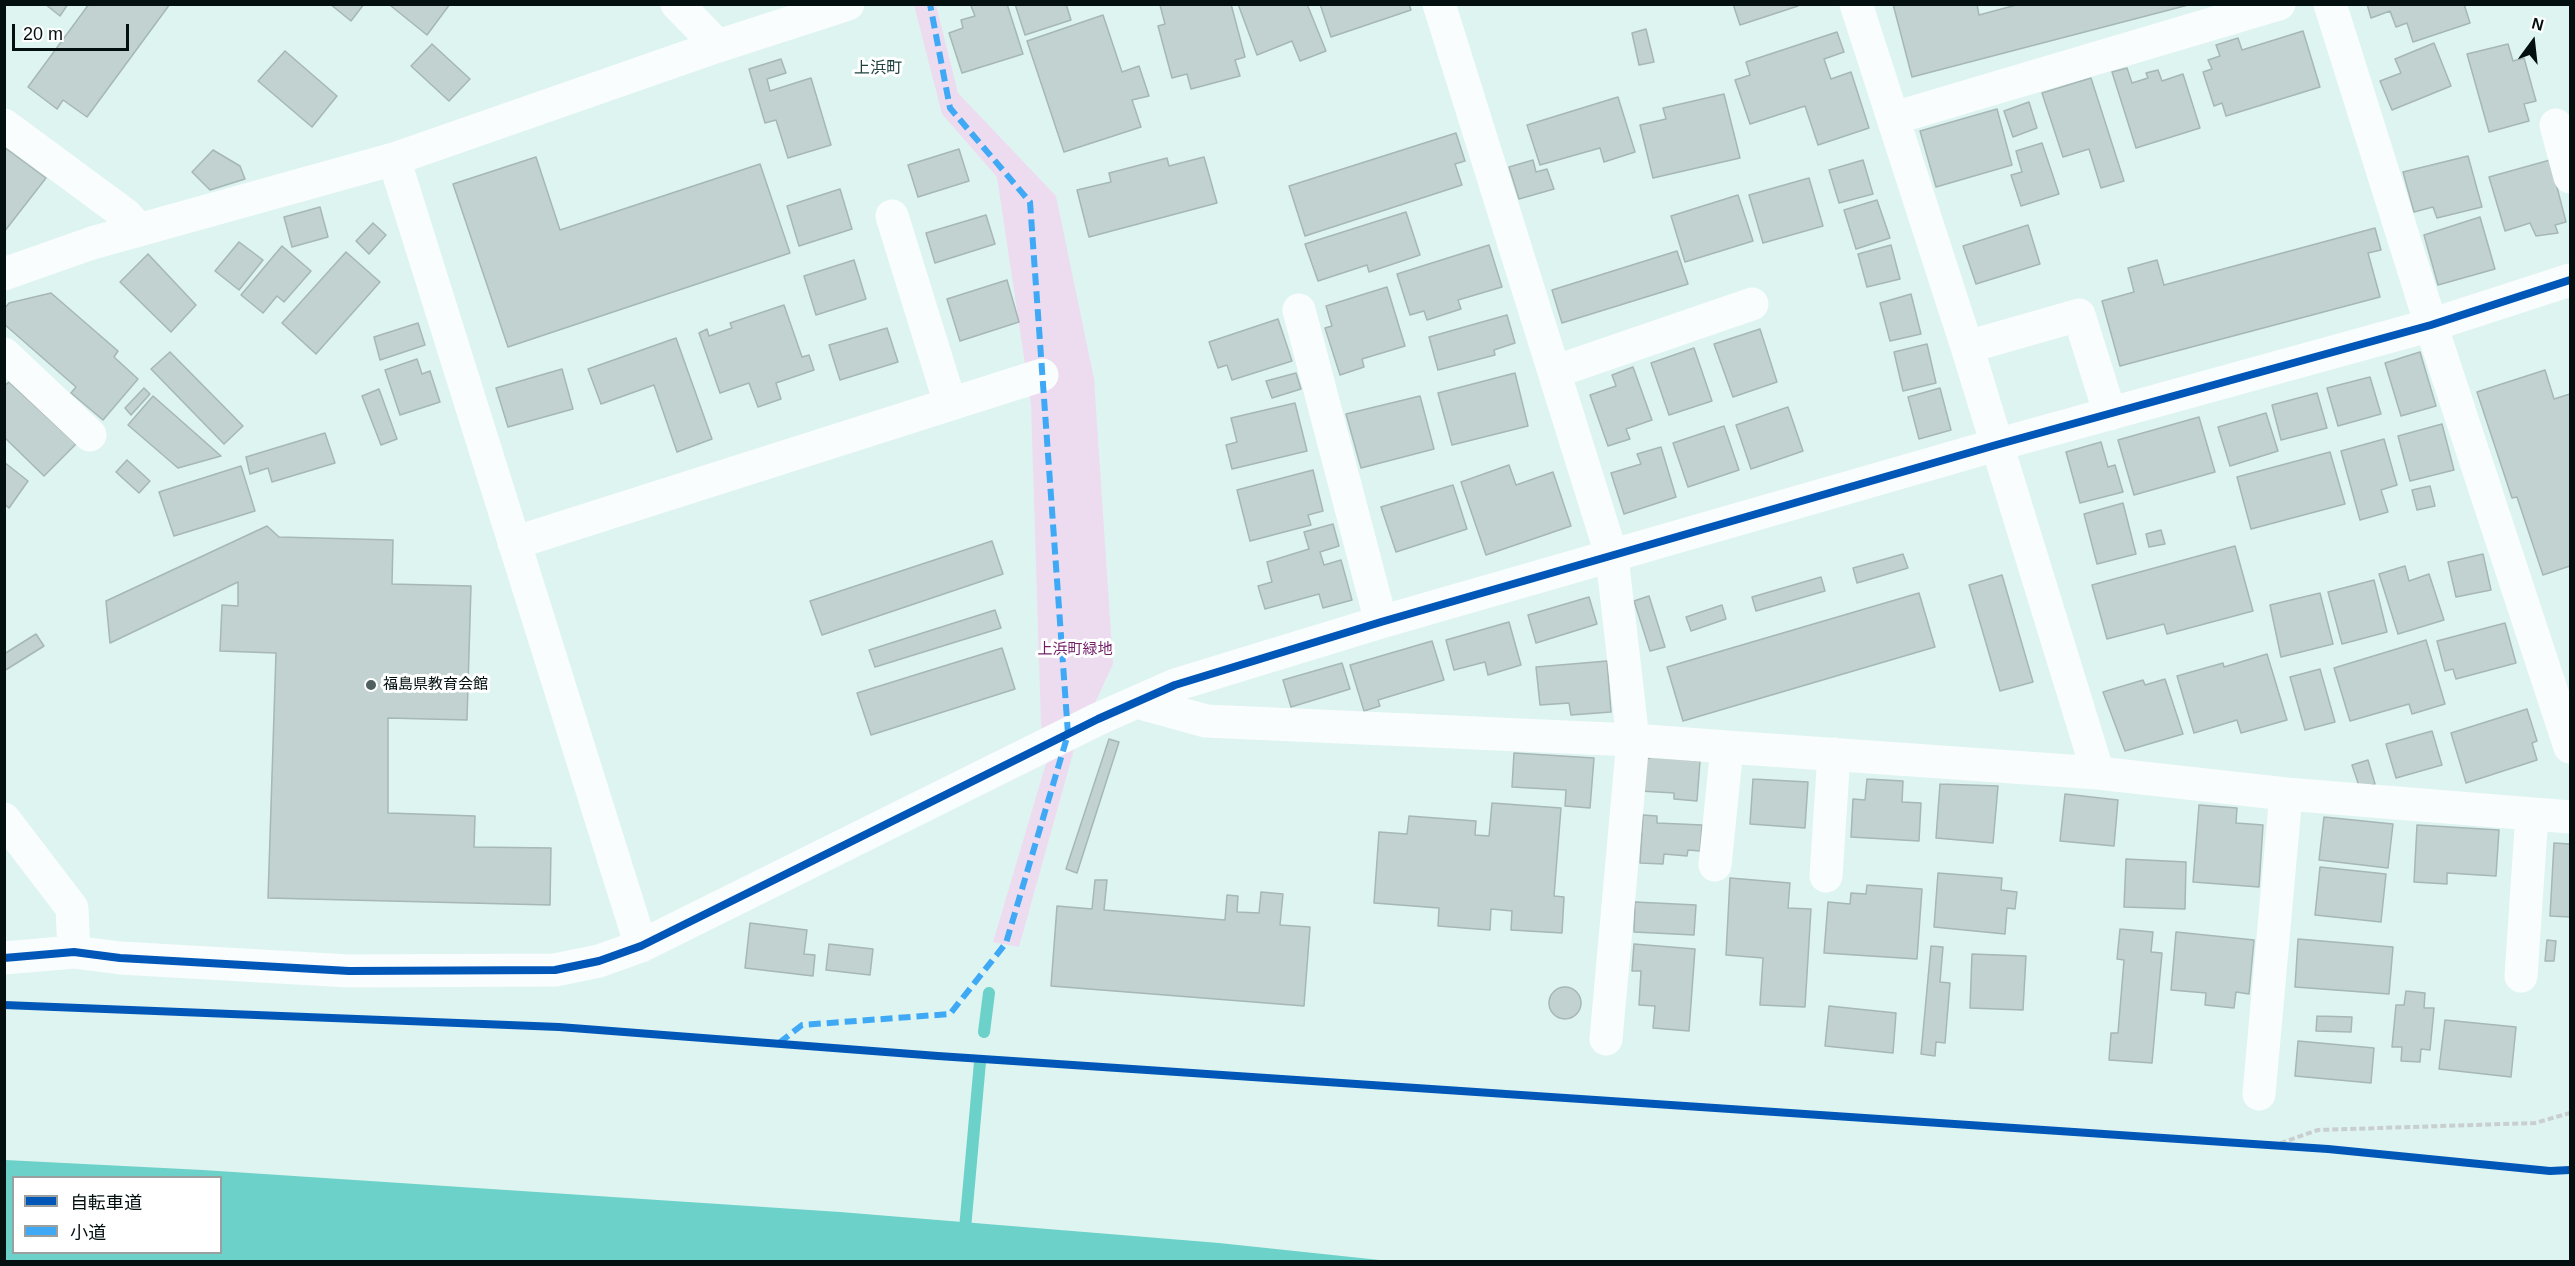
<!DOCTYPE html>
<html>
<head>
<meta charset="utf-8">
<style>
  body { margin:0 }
  #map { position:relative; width:2575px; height:1266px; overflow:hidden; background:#def4f1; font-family:Helvetica,"Noto Sans JP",sans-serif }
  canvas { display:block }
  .frame { position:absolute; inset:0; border:6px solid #03100f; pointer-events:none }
  .legend { position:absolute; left:12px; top:1176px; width:210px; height:78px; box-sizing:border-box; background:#fff; border:2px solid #9a9f9f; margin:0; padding:8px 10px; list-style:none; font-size:18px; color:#03100f }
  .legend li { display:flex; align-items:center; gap:12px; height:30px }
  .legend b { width:30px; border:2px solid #9a9f9f }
  .north { position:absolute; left:2503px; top:12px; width:60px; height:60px; -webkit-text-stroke:4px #fff; paint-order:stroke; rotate:15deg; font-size:16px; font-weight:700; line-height:24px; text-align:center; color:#03100f }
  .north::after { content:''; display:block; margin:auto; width:21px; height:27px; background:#03100f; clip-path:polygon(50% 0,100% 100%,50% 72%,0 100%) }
  .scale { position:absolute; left:12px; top:24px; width:117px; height:27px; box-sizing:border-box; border:3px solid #03100f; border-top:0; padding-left:8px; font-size:18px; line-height:21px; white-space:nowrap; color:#03100f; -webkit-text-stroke:4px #fff; paint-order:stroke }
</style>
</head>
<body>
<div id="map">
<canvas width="2575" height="1266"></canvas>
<div class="frame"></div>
<ul class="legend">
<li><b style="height:8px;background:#0057b8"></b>自転車道</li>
<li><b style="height:8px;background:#3fa9f5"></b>小道</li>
</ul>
<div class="north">N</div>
<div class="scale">20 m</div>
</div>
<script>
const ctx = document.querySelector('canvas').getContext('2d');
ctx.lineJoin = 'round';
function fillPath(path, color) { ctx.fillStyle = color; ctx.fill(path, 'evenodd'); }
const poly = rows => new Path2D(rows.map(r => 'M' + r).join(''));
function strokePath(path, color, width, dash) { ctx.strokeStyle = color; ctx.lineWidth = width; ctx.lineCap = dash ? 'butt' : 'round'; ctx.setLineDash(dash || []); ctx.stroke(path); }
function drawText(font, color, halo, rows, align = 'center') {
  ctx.font = font + ' Helvetica,"Noto Sans JP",sans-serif'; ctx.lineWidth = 6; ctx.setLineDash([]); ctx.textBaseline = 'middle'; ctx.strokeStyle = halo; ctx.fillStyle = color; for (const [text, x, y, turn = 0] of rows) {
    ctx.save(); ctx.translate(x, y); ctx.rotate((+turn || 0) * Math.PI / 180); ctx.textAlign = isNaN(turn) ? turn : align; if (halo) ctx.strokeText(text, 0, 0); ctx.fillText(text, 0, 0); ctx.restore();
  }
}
fillPath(poly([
  [914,5,936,5,958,93,1056,196,1094,379,1113,664,1075,746,1019,947,993,942,1047,760,1041,725,1031,404,997,177,942,114]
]), '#eddcef');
fillPath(poly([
  [5,1160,203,1170,840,1212,1219,1243,1389,1261,5,1261],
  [14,1178,220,1178,220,1252,14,1252]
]), '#6cd1c8');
strokePath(poly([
  [984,1032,989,993],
  [962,1262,980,1062]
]), '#6cd1c8', 12);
const building = poly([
  [45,4,68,4,60,16,45,4],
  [89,4,170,4,87,117,63,100,57,109,28,87,89,4],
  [330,4,364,4,351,21,330,4],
  [392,4,450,4,427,35,391,6,392,4],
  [975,4,1007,4,1023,54,962,73,949,33,963,28,961,20,975,16,971,6,975,4],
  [1015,4,1066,4,1071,20,1025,35,1015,4],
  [1231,4,1245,57,1235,60,1240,76,1191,89,1187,74,1172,78,1158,26,1165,24,1160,5,1231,4],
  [1238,4,1307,4,1326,51,1300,61,1292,41,1257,55,1238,4],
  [1320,4,1409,4,1411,10,1331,37,1320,4],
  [1733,4,1797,4,1798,6,1740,25,1733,4],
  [1893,4,1977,4,1979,15,2020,4,2192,4,1912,77,1893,4],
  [2367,4,2464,4,2470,23,2413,42,2407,23,2396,27,2390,11,2371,18,2367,4],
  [1103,15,1122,72,1139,66,1149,96,1132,100,1141,127,1064,152,1027,41,1103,15],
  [1646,29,1654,62,1639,65,1632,33,1646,29],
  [2303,31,2320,87,2226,116,2222,103,2214,106,2203,72,2212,69,2208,60,2220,56,2216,45,2238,38,2242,50,2303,31],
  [1837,32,1844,52,1824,59,1831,79,1851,72,1869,128,1818,145,1805,106,1750,124,1735,80,1750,75,1746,62,1837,32],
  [2434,43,2451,86,2392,110,2380,81,2401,73,2395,59,2434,43],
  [432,44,470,79,449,101,411,66,432,44],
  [2508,44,2513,61,2524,58,2536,101,2524,104,2529,121,2489,132,2467,54,2508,44],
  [285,51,337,96,312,127,258,81,285,51],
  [781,59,786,73,767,79,770,91,811,78,831,145,788,158,776,120,765,123,749,69,781,59],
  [2127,68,2132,83,2148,78,2146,73,2158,70,2162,81,2183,74,2200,128,2136,148,2112,72,2127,68],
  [2091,78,2124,181,2101,188,2089,149,2063,157,2042,93,2091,78],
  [1724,94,1740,158,1653,178,1640,125,1666,119,1663,108,1724,94],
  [1618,97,1635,152,1604,162,1600,148,1540,165,1527,125,1618,97],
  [2029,102,2037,128,2013,137,2004,111,2029,102],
  [1997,109,2012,165,1936,187,1920,131,1997,109],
  [1456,133,1465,161,1455,164,1462,185,1305,236,1289,186,1456,133],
  [2042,143,2059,194,2021,206,2011,175,2022,172,2016,151,2042,143],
  [4,147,46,178,4,232,4,147],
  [959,149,969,181,918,197,908,165,959,149],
  [213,150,240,166,245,179,210,190,192,172,213,150],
  [2468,156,2482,207,2437,218,2433,207,2414,212,2403,172,2468,156],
  [536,157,560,230,760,164,790,253,508,347,453,184,536,157],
  [1204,157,1217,203,1089,237,1077,190,1111,182,1109,173,1167,158,1169,166,1204,157],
  [1533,160,1536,172,1547,169,1554,189,1519,199,1509,167,1533,160],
  [1863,160,1873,194,1839,203,1829,170,1863,160],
  [2550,160,2566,222,2555,225,2558,233,2536,236,2530,223,2505,231,2489,177,2550,160],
  [1809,178,1823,226,1763,243,1749,195,1809,178],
  [840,189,852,229,799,246,787,206,840,189],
  [1738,195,1753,241,1685,262,1671,216,1738,195],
  [1877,200,1890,238,1856,249,1844,210,1877,200],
  [320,207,328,237,292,247,284,217,320,207],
  [1406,212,1420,255,1369,272,1367,265,1318,281,1305,244,1406,212],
  [986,215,995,244,935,263,926,233,986,215],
  [2480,217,2495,269,2438,285,2424,235,2480,217],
  [373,223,386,235,369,254,356,241,373,223],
  [2028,225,2040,264,1976,284,1963,246,2028,225],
  [2375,228,2381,250,2368,253,2380,297,2120,366,2102,301,2134,292,2128,268,2157,260,2164,285,2375,228],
  [239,242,263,260,239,290,215,271,239,242],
  [1489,245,1502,287,1458,300,1461,309,1427,320,1424,311,1410,315,1397,274,1489,245],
  [1891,245,1900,279,1867,287,1858,254,1891,245],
  [282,246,311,271,284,302,277,296,263,313,241,295,282,246],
  [1677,251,1688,284,1562,323,1552,290,1677,251],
  [346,252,380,282,316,354,282,323,346,252],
  [148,254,196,305,171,332,120,282,148,254],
  [854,260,866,299,816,315,804,276,854,260],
  [1007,280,1019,322,960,341,947,299,1007,280],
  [1387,287,1405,346,1362,359,1364,367,1340,375,1325,328,1332,326,1326,306,1387,287],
  [51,293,118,351,114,357,138,379,103,420,71,393,76,387,4,324,4,309,9,303,51,293],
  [1911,294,1921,334,1890,341,1880,303,1911,294],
  [784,305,802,357,809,355,814,370,776,383,781,399,758,407,749,383,720,393,699,333,707,329,709,336,732,328,730,323,784,305],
  [1507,315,1515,343,1494,350,1495,355,1438,370,1429,337,1507,315],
  [1278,319,1292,361,1232,380,1227,365,1218,368,1209,342,1278,319],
  [418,323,425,345,380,360,374,337,418,323],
  [887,328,898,362,840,380,829,345,887,328],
  [1760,329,1777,382,1733,397,1714,344,1760,329],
  [676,338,712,439,677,452,654,385,601,404,588,369,676,338],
  [1927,344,1936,383,1903,391,1894,352,1927,344],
  [1694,348,1712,401,1669,415,1651,363,1694,348],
  [170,352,243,426,224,444,151,369,170,352],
  [2420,352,2436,406,2401,416,2385,363,2420,352],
  [417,359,422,374,430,371,440,402,400,415,385,370,417,359],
  [1633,367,1652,420,1626,429,1630,439,1608,446,1590,395,1616,386,1612,375,1633,367],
  [562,369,573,409,508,427,496,388,562,369],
  [2545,370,2554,399,2570,394,2570,566,2543,575,2517,497,2512,498,2477,392,2545,370],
  [1296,373,1301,389,1272,398,1266,381,1296,373],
  [1515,373,1528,426,1452,445,1438,393,1515,373],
  [2370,377,2381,414,2338,426,2327,388,2370,377],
  [9,382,76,444,44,476,4,437,4,386,9,382],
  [144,388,150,394,131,415,125,408,144,388],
  [1940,388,1951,430,1919,439,1908,397,1940,388],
  [379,389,397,439,381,445,362,396,379,389],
  [2317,393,2327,428,2281,440,2272,405,2317,393],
  [153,396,221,456,178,468,128,425,153,396],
  [1420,396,1434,449,1361,468,1346,414,1420,396],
  [1295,403,1307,451,1232,469,1226,445,1237,442,1231,418,1295,403],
  [1788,407,1803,451,1751,469,1736,425,1788,407],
  [2266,413,2278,451,2230,466,2218,427,2266,413],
  [2199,417,2215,472,2134,495,2118,440,2199,417],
  [2442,424,2454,470,2410,481,2398,436,2442,424],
  [1724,426,1739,470,1688,487,1673,443,1724,426],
  [325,433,335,463,272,482,268,468,250,474,246,457,325,433],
  [2384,439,2397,485,2381,490,2388,512,2360,520,2341,451,2384,439],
  [2101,442,2108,467,2115,465,2123,492,2080,503,2066,452,2101,442],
  [1661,447,1676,497,1624,514,1611,473,1641,464,1637,454,1661,447],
  [2330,452,2345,504,2251,529,2237,477,2330,452],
  [127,460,150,481,139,493,116,472,127,460],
  [4,462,28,481,9,508,4,504,4,462],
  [1509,465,1516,485,1553,472,1571,526,1486,555,1461,482,1509,465],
  [241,466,255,511,174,536,159,492,241,466],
  [1313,470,1323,511,1308,515,1311,525,1250,541,1237,490,1313,470],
  [1453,485,1467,529,1396,552,1381,507,1453,485],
  [2430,486,2435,506,2417,510,2412,490,2430,486],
  [2123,503,2136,554,2097,564,2084,514,2123,503],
  [1333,524,1339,546,1320,552,1324,565,1341,560,1352,600,1323,608,1319,594,1265,609,1258,586,1272,582,1267,562,1309,549,1304,532,1333,524],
  [267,526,279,537,393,540,392,584,471,586,467,720,388,718,388,813,475,816,474,847,551,848,550,905,268,898,276,653,220,651,222,605,238,606,238,582,110,643,106,601,267,526],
  [2161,530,2165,544,2149,547,2146,534,2161,530],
  [992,541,1003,574,822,635,810,601,992,541],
  [2235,546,2253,611,2167,634,2164,624,2107,639,2092,585,2235,546],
  [1903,554,1908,568,1857,583,1853,568,1903,554],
  [2483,554,2491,590,2456,597,2448,562,2483,554],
  [2405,566,2409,581,2429,574,2444,620,2398,634,2379,574,2405,566],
  [2002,575,2033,682,2000,691,1969,585,2002,575],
  [1821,577,1825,591,1756,611,1752,597,1821,577],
  [2374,580,2387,632,2342,644,2328,592,2374,580],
  [1919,593,1935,647,1683,721,1667,667,1919,593],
  [2320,593,2333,644,2281,657,2270,605,2320,593],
  [1649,596,1665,647,1650,651,1634,601,1649,596],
  [1589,597,1597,624,1536,643,1528,615,1589,597],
  [1722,605,1726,619,1691,631,1686,617,1722,605],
  [995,610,1001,628,875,667,869,650,995,610],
  [1509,622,1521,665,1488,675,1485,662,1454,670,1446,640,1509,622],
  [2505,623,2516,663,2456,679,2453,669,2445,671,2437,641,2505,623],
  [36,634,44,646,4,671,4,654,36,634],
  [2426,640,2445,704,2412,714,2409,704,2350,721,2334,668,2426,640],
  [1432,641,1444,680,1378,700,1380,706,1364,711,1350,665,1432,641],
  [1002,648,1015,689,871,735,857,693,1002,648],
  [2267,654,2287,720,2241,733,2237,720,2194,733,2177,676,2223,663,2224,667,2267,654],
  [1607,661,1611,712,1571,715,1569,703,1540,705,1536,667,1607,661],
  [1342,663,1350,689,1291,707,1283,680,1342,663],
  [2320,669,2335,722,2305,730,2290,677,2320,669],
  [2165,679,2183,734,2125,751,2103,692,2143,680,2145,685,2165,679],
  [2527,709,2537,741,2532,743,2537,760,2466,783,2451,733,2527,709],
  [2432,731,2442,765,2396,778,2386,744,2432,731],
  [1109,739,1119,742,1077,873,1066,869,1109,739],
  [1514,753,1594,758,1590,808,1565,806,1566,790,1512,787,1514,753],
  [1652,757,1700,761,1697,801,1674,799,1674,793,1640,791,1642,761,1652,757],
  [2368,760,2375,784,2360,789,2352,765,2368,760],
  [1753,779,1808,782,1805,828,1750,824,1753,779],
  [1867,779,1903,781,1902,802,1921,803,1919,841,1851,837,1853,799,1865,800,1867,779],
  [1940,784,1998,786,1993,843,1936,838,1940,784],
  [2065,794,2118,800,2114,846,2060,841,2065,794],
  [1492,803,1561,808,1554,896,1564,897,1562,933,1511,930,1512,911,1491,909,1490,930,1438,926,1439,908,1374,903,1379,832,1407,834,1409,816,1476,821,1475,835,1489,836,1492,803],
  [2199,805,2237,808,2236,823,2263,825,2259,887,2193,882,2199,805],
  [1643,815,1657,816,1657,823,1702,825,1700,851,1688,850,1687,856,1664,854,1663,864,1640,863,1643,815],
  [2324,817,2393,824,2388,868,2319,860,2324,817],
  [2417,825,2499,830,2496,876,2447,873,2447,884,2414,882,2417,825],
  [2554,843,2570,844,2570,917,2550,916,2554,843],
  [2126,859,2186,862,2185,909,2124,907,2126,859],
  [2320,867,2386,874,2381,922,2315,915,2320,867],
  [1938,873,2002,878,2001,890,2017,892,2015,909,2007,908,2005,934,1934,927,1938,873],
  [1730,878,1790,883,1788,908,1811,909,1805,1007,1760,1005,1763,958,1726,955,1730,878],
  [1095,880,1107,880,1104,910,1225,920,1227,895,1238,896,1237,912,1259,913,1261,892,1283,894,1280,925,1310,927,1304,1006,1051,986,1057,906,1092,909,1095,880],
  [1867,885,1922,889,1917,959,1824,953,1828,902,1850,904,1851,893,1866,894,1867,885],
  [1635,902,1696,905,1694,935,1634,932,1635,902],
  [750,923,807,930,804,954,815,955,813,976,745,968,750,923],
  [2120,929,2153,932,2151,952,2162,953,2152,1063,2109,1060,2111,1033,2118,1033,2124,960,2117,959,2120,929],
  [2176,932,2254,940,2249,994,2236,992,2234,1008,2205,1005,2206,993,2171,990,2176,932],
  [2298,939,2393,947,2389,994,2295,987,2298,939],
  [2547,940,2556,941,2554,961,2545,961,2547,940],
  [829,944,873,949,870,975,826,970,829,944],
  [1634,944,1695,949,1689,1031,1653,1028,1655,1006,1639,1005,1641,971,1632,971,1634,944],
  [1931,946,1943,947,1940,982,1950,983,1945,1043,1936,1042,1935,1056,1921,1054,1931,946],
  [1972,954,2026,956,2023,1010,1970,1008,1972,954],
  '1549 1003a16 16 0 1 1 32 0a16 16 0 1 1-32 0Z',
  [2406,991,2425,993,2424,1008,2434,1008,2430,1050,2421,1049,2420,1062,2401,1061,2402,1047,2392,1047,2396,1005,2404,1005,2406,991],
  [1829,1006,1896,1013,1893,1053,1825,1046,1829,1006],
  [2317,1016,2352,1017,2351,1032,2316,1031,2317,1016],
  [2445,1020,2516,1027,2511,1077,2439,1069,2445,1020],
  [2298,1041,2374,1048,2371,1083,2295,1076,2298,1041]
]);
fillPath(building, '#c1d2d0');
strokePath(building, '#a6b7b5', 1.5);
strokePath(poly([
  [2272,1146,2318,1130,2535,1123,2570,1113]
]), '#c9cfce', 4, [6, 3]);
strokePath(poly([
  [677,4,718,46],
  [1439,4,1612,557,1633,740,1606,1039],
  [1856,4,1967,347,2098,773],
  [2330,4,2431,325,2570,747],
  [1894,118,2279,4],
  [4,125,126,215,139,230],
  [2556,125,2570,177],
  [394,159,641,946],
  [892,216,950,403],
  [4,274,92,243,394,159,718,46,848,4],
  [1299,310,1381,622],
  [1967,347,2079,315,2110,414],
  [4,354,90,435],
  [1554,372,1752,304],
  [514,543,1042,375],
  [1137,702,1206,721,1633,740,1727,747,2098,773,2286,794,2570,817],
  [4,819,72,908,74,952],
  [1715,865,1727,747],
  [1826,876,1834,754],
  [4,958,74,952,120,958,349,971,555,970,599,961,641,946,1098,719,1175,685,1381,622,1996,445,2431,325,2570,280],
  [2521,976,2532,814],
  [2259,1094,2286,794]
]), '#fafdfd', 33);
strokePath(poly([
  [779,1043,802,1025,950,1014,1006,943,1068,734,1030,202,950,108,930,4]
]), '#3fa9f5', 6, [12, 6]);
strokePath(poly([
  [4,958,74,952,120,958,349,971,555,970,599,961,641,946,1098,719,1175,685,1381,622,1996,445,2431,325,2570,280],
  [4,1005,559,1027,938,1056,2328,1149,2550,1171,2570,1170]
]), '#0057b8', 8);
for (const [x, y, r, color] of [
  [371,685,6,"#50605e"]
]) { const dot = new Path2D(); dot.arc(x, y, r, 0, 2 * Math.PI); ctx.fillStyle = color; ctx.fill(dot); strokePath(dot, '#fff', 2); }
drawText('15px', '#711d65', '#fff', [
  ["上浜町緑地",1075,650]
]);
drawText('15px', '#03100f', '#fff', [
  ["福島県教育会館",383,685]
], 'left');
drawText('16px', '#1f423f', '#fff', [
  ["上浜町",878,69]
]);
</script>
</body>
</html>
